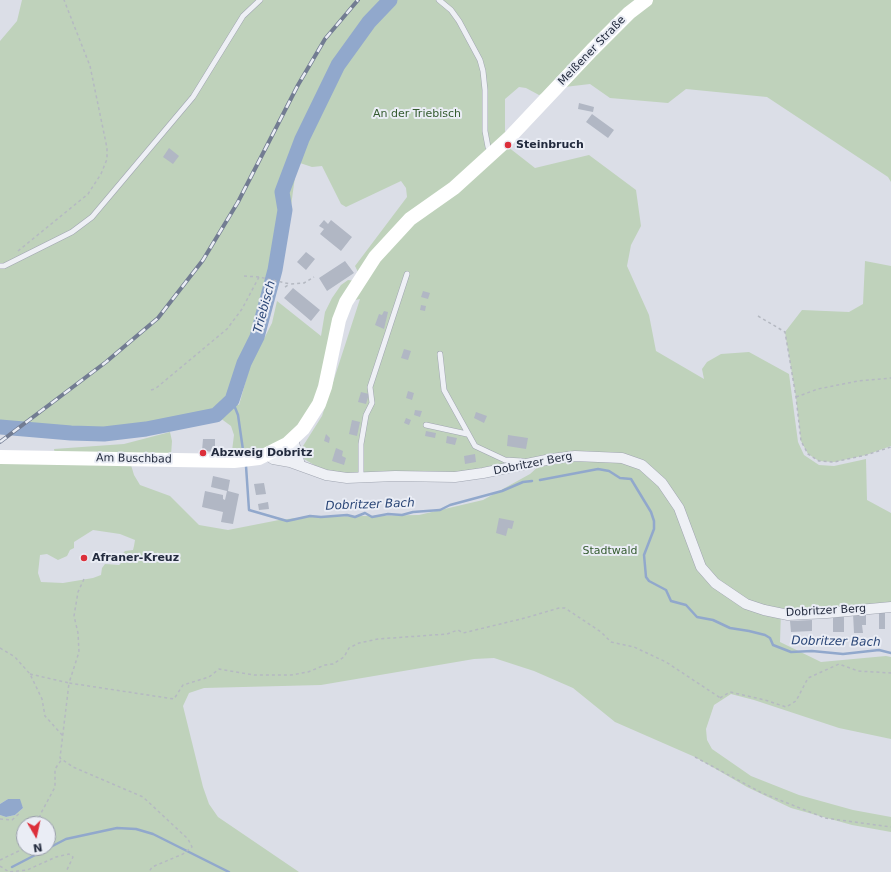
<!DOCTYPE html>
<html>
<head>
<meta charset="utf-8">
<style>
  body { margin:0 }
  #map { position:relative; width:891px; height:872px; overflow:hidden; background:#dbdee7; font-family:"DejaVu Sans",sans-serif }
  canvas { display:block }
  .north { position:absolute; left:16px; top:816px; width:40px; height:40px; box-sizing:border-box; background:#eaedf5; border:1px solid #9a9fac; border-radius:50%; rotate:171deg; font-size:11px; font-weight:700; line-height:16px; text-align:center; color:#232b3e }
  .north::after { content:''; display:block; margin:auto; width:14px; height:18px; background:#dc2f3a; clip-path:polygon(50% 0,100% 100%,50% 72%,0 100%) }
</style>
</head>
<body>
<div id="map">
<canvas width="891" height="872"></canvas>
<div class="north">N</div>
</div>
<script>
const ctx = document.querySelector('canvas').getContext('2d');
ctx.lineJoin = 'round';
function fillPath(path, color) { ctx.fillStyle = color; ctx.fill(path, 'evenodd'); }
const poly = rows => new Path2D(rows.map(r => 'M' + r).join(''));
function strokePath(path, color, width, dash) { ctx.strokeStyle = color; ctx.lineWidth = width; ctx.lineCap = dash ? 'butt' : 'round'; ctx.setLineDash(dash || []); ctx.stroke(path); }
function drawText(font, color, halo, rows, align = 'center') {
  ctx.font = font + ' "DejaVu Sans",sans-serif'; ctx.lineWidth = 4; ctx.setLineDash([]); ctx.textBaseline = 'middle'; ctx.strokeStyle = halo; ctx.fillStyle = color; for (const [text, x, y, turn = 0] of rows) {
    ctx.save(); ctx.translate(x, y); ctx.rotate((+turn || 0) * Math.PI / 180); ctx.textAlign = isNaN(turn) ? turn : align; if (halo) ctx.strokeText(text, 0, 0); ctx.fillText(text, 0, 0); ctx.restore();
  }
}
fillPath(poly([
  [22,0,891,0,891,182,888,177,767,97,686,89,668,103,610,98,590,84,556,88,539,95,526,88,519,87,505,99,505,131,509,138,503,143,535,168,589,155,636,190,641,226,631,245,627,266,649,315,656,351,704,379,702,369,707,362,721,354,749,352,789,374,798,442,804,455,819,465,834,466,866,459,867,500,891,513,891,604,797,612,781,611,780,642,821,662,886,656,891,657,891,739,839,728,754,700,731,694,714,705,706,729,707,740,712,749,751,776,799,795,853,810,891,817,891,832,852,825,791,808,747,787,695,757,615,722,573,688,534,671,494,658,474,659,321,685,204,688,189,693,183,706,203,787,209,804,218,817,299,872,0,872,0,815,6,817,15,815,23,808,19,799,8,799,0,804,0,463,131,465,134,475,140,485,170,496,199,525,228,530,279,520,305,517,419,515,483,500,530,474,550,456,483,469,457,472,344,473,321,469,304,459,303,446,322,416,360,299,346,302,361,278,355,266,407,197,406,188,401,181,346,207,341,204,322,166,312,167,297,162,291,206,285,210,275,270,257,337,244,363,232,401,239,405,250,366,272,323,277,301,321,336,325,312,332,298,341,285,348,280,356,281,343,302,331,335,320,389,308,415,287,438,264,451,232,451,234,435,231,426,216,415,146,429,104,434,71,433,0,427,0,41,17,21],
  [93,530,120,534,135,540,134,546,133,550,125,551,121,556,122,562,119,565,105,564,102,568,101,575,93,578,63,583,41,582,38,573,40,555,47,554,58,560,67,556,70,550,74,548,74,542],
  [24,824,48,824,48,848,24,848],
  [865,261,891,266,891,446,866,455,834,462,819,461,808,454,801,441,796,397,785,332,802,310,849,312,863,304],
  [170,432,172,441,171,455,55,455,54,449,124,444]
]), '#bfd2bb');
fillPath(poly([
  [8,799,20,799,23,808,15,815,6,817,0,815,0,804]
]), '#91a8cc');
strokePath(poly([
  [232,400,238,415,243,450],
  [0,428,2,428],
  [246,466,249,510,287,521,310,516,321,517,347,515,355,517,365,513,372,517,388,514,402,515,413,512,440,510,450,505,502,491,523,482,532,481],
  [540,480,598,469,609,471,620,478,631,479,651,512,654,521,654,529,644,555,646,577,649,581,666,590,671,601,686,605,697,617,713,620,730,628,749,631,765,635,770,638,773,645,791,652,812,651,843,654,879,650,891,653],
  [12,867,66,839,117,828,136,829,153,834,229,872]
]), '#91a8cc', 2.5);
strokePath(poly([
  [0,427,71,433,104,434,146,429,216,415,232,400,244,363,257,337,275,270,285,210,282,192,302,139,338,65,369,22,390,0]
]), '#91a8cc', 15);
fillPath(poly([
  [579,103,594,107,593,112,578,109],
  [592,114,614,130,608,138,586,122],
  [169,148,179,156,173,164,163,157],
  [324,220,328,224,331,220,352,237,341,251,320,234,324,229,319,226],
  [306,252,315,259,306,270,297,262],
  [345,261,354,273,327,291,319,278],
  [293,288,320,310,311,321,284,298],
  [423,291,430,293,428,299,421,297],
  [421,305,426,306,425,311,420,310],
  [384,311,388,312,384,329,375,325,379,314,382,315],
  [404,349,411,351,408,360,401,358],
  [408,391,414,393,412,400,406,398],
  [361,392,369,394,366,404,358,402],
  [415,410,422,411,420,417,414,415],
  [476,412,487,416,484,423,474,418],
  [406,418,411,420,409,425,404,423],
  [352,420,360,422,357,436,349,434],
  [426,431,436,433,435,438,425,436],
  [326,434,330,438,329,443,324,441],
  [508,435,528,438,526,449,507,446],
  [447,436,457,438,455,445,446,443],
  [203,439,215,439,215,452,202,451],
  [336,448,343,451,342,456,346,458,344,465,332,461],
  [475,454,476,462,465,464,464,456],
  [213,476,230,480,228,491,239,494,233,524,221,522,223,512,202,507,205,491,223,495,223,499,225,500,227,491,211,487],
  [264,483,266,494,256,495,254,484],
  [268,502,269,509,259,510,258,504],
  [499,518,514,521,512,529,508,528,506,536,496,533],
  [853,613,866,613,866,625,862,625,863,633,854,633],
  [879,613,885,613,885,629,879,629],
  [833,616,844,616,844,632,833,632],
  [812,620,812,631,791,632,790,621],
  [806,636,810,638,807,644,803,642]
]), '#b1b7c4');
const service = poly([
  [439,0,451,10,459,21,480,60,483,71,485,90,485,131,488,147,492,151],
  [0,266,4,266,72,232,92,217,193,97,243,16,260,0],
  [440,354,444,390,475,446,505,460,522,461],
  [426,425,467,434],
  [361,478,361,444,366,415,372,403,370,387,407,274]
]);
const minor = poly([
  [293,439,300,465],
  [267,455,273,459,290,462,326,475,347,478,395,476,455,477,483,473,551,459,575,456,622,458,642,465,662,483,679,508,701,567,715,583,746,604,764,610,788,615,827,613,891,607]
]);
strokePath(service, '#a0a5b1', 6);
strokePath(minor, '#a0a5b1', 11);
strokePath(poly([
  [18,251,88,194,101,174,107,159,107,148,90,66,64,0],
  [244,276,259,277],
  [285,287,290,284],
  [758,316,785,332,796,397,801,441,808,454,819,461,834,462,866,455,891,447],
  [151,390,155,389,227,329,242,309,259,277,290,284,304,283,314,277],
  [796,397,818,389,858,381,891,378],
  [84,579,78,592,74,616,78,633,79,652,69,683,174,699,183,685,209,677,219,669,254,675,291,675,308,672,325,665,333,664,344,657,349,648,359,643,378,639,447,634,458,630,463,633,525,618,559,608,565,608,601,632,611,642,634,647,666,662,722,699],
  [0,648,15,657,30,674,42,699,45,716,63,736],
  [30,674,69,683,60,758,73,767,143,797,188,839,192,847,183,854,152,867,149,872],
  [720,698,730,692,765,700,786,707,796,701,808,678,839,664,858,671,891,673],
  [695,757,762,793,825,818,891,827],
  [0,819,12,820,21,812],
  [40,824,40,815,55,787,55,769,62,759],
  [0,860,25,848],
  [0,866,9,872,27,870,56,857,69,854,73,857,66,872]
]), '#b5b9c2', 1.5, [3, 3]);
strokePath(service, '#eef0f5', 5);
strokePath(minor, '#eef0f5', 10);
strokePath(poly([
  [0,457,234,461,259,458,287,444,303,429,319,404,325,387,339,320,346,302,375,257,410,219,454,188,509,138,592,50,629,13,646,0]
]), '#fff', 14);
const rail = poly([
  [0,442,106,362,158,318,203,260,238,202,298,85,325,39,358,0]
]);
strokePath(rail, '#727c92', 4);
strokePath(rail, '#eaedf5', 2.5, [8]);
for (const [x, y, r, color] of [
  [508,145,4,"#dc2f3a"],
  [203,453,4,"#dc2f3a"],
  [84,558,4,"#dc2f3a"]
]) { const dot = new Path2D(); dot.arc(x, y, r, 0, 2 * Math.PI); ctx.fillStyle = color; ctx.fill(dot); strokePath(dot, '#eaedf5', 1.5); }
drawText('11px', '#232b3e', '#eaedf5', [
  ["Meißener Straße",592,51,-46],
  ["Am Buschbad",134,459,1],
  ["Dobritzer Berg",533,464,-11],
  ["Dobritzer Berg",826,611,-3]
]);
drawText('11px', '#345b2f', '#eaedf5', [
  ["An der Triebisch",417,114],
  ["Stadtwald",610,551]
]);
drawText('bold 11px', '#232b3e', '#eaedf5', [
  ["Steinbruch",516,145],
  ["Abzweig Dobritz",211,453],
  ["Afraner-Kreuz",92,558]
], 'left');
drawText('italic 12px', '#294576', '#eaedf5', [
  ["Triebisch",265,307,-75],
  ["Dobritzer Bach",370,505,-2],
  ["Dobritzer Bach",836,642,1]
]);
</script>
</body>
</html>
